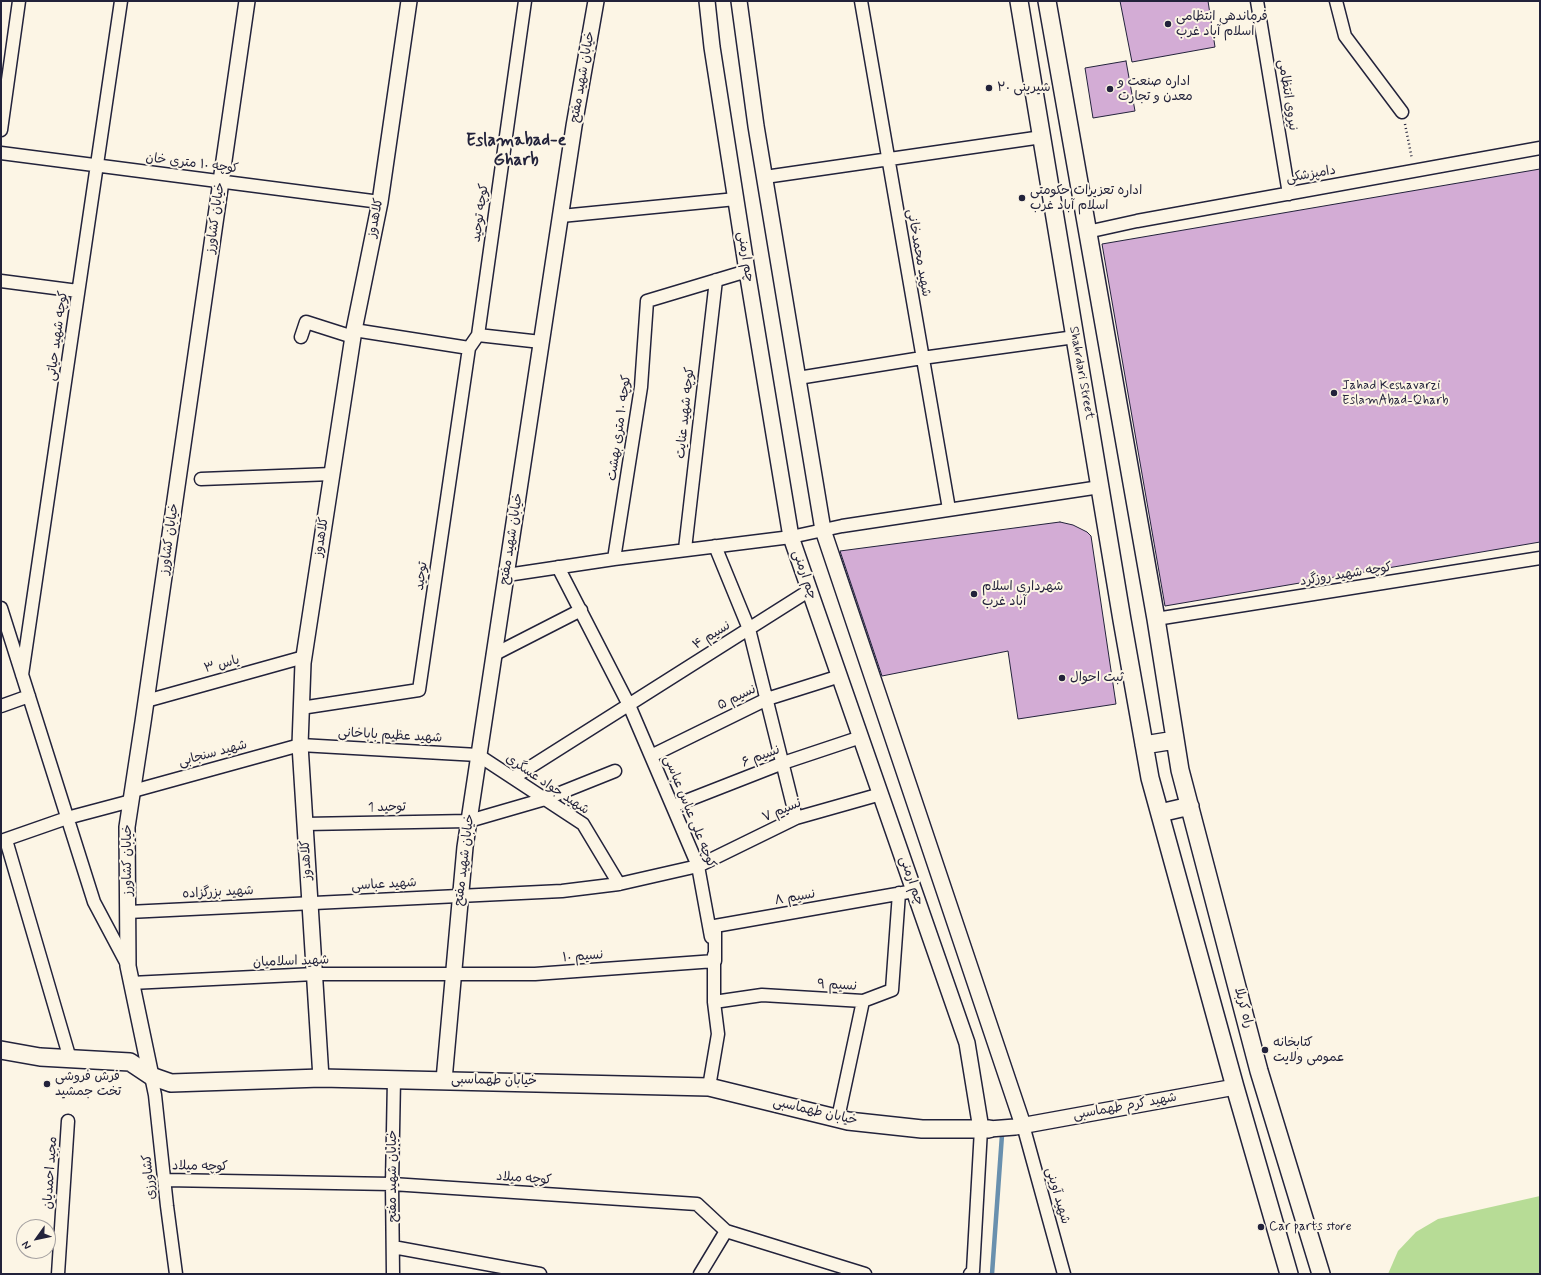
<!DOCTYPE html>
<html>
<head>
<meta charset="utf-8">
<style>
  body { margin:0 }
  #map { position:relative; width:1541px; height:1275px; overflow:hidden; background:#fcf5e5; font-family:Mynerve,sans-serif }
  canvas { display:block }
  .frame { position:absolute; inset:0; border:2px solid #22223b; pointer-events:none }
  .north { position:absolute; left:16px; top:1219px; width:40px; height:40px; box-sizing:border-box; background:#fcf5e5; border:1px solid #a5a1a1; border-radius:50%; rotate:237deg; font-size:11px; font-weight:700; line-height:16px; text-align:center; color:#22223b }
  .north::after { content:''; display:block; margin:auto; width:14px; height:18px; background:#22223b; clip-path:polygon(50% 0,100% 100%,50% 72%,0 100%) }
</style>
</head>
<body>
<div id="map">
<canvas width="1541" height="1275"></canvas>
<div class="frame"></div>
<div class="north">N</div>
</div>
<script>
const ctx = document.querySelector('canvas').getContext('2d');
ctx.lineJoin = 'round';
function fillPath(path, color) { ctx.fillStyle = color; ctx.fill(path, 'evenodd'); }
const poly = rows => new Path2D(rows.map(r => 'M' + r).join(''));
function strokePath(path, color, width, dash) { ctx.strokeStyle = color; ctx.lineWidth = width; ctx.lineCap = dash ? 'butt' : 'round'; ctx.setLineDash(dash || []); ctx.stroke(path); }
function drawText(font, color, halo, rows, align = 'center') {
  ctx.font = font + ' Mynerve,"Playpen Sans Arabic",sans-serif'; ctx.lineWidth = 4; ctx.setLineDash([]); ctx.textBaseline = 'middle'; ctx.strokeStyle = halo; ctx.fillStyle = color; for (const [text, x, y, turn = 0] of rows) {
    ctx.save(); ctx.translate(x, y); ctx.rotate((+turn || 0) * Math.PI / 180); ctx.textAlign = isNaN(turn) ? turn : align; if (halo) ctx.strokeText(text, 0, 0); ctx.fillText(text, 0, 0); ctx.restore();
  }
}
fillPath(poly([
  [1540,1196,1540,1274,1388,1274,1398,1251,1416,1232,1438,1219]
]), '#b7dc96');
strokePath(poly([
  [992,1274,1002,1135]
]), '#6990ae', 4.5);
const building = poly([
  [1120,1,1208,1,1215,47,1132,62,1120,1],
  [1126,61,1135,111,1093,118,1085,68,1126,61],
  [1540,169,1540,542,1165,606,1102,244,1540,169],
  [1060,522,1073,525,1087,532,1091,536,1116,704,1018,719,1008,651,882,676,840,551,1060,522]
]);
fillPath(building, '#d3acd5');
strokePath(building, '#22223b', 1);
const minor = poly([
  [861,1,949,509],
  [1257,1,1289,194],
  [1336,1,1345,36,1402,112],
  [1,130,19,1],
  [1,153,380,202],
  [765,177,1042,137],
  [561,216,736,199],
  [1087,232,1137,221,1540,148],
  [1,281,78,291],
  [354,330,469,348,478,335,541,342],
  [478,335,525,1],
  [301,337,306,322,353,337],
  [798,378,922,358,1075,337],
  [201,479,332,474],
  [715,546,749,629,796,818],
  [685,549,716,280],
  [614,559,641,387,647,301,747,271],
  [558,567,629,705,698,866,711,937],
  [507,575,614,559,791,537,842,526,1100,487],
  [1,608,94,902,128,966],
  [1156,619,1540,558],
  [493,655,581,610],
  [22,675,121,1],
  [146,701,304,657],
  [1,706,29,696],
  [301,708,419,690,469,348],
  [651,756,767,699,840,676],
  [513,778,810,590],
  [133,791,300,745,478,755,583,824,619,884],
  [673,806,783,763,861,737],
  [305,824,469,821,545,799,615,771],
  [6,840,70,1059],
  [1,841,67,818,131,801],
  [128,912,562,891,619,884,698,866,796,818,881,794],
  [131,983,315,974,535,974,715,961,715,926,914,891],
  [863,1001,892,990,899,893],
  [714,1002,762,995,863,1001,838,1118],
  [151,1076,155,1095,167,1206,176,1274],
  [709,1087,718,1034,714,1002,714,955],
  [1023,1125,1064,1274],
  [165,1180,392,1184,697,1204,726,1231,865,1274],
  [393,1247,540,1274],
  [58,1274,68,1121],
  [393,1274,392,1184,394,1079],
  [700,1274,726,1231],
  [970,1274,973,1271,981,1129]
]);
const tertiary = poly([
  [707,1,712,47,747,271,791,537,967,1043,981,1129],
  [739,1,756,126,823,530,1023,1125],
  [151,1076,128,966,127,827,143,722,247,1],
  [321,1078,300,745,303,663,354,330,380,202,409,1],
  [444,1080,465,847,574,126,596,1],
  [989,1129,1015,1127,1235,1087]
]);
const secondary = poly([
  [1019,1,1122,620,1150,778,1235,1087,1289,1274],
  [1047,1,1156,619,1180,770,1259,1071,1321,1274],
  [1144,745,1175,740],
  [1160,813,1190,806],
  [1,1050,40,1057,130,1062,151,1076,171,1083,321,1078,709,1087,848,1121,922,1129,989,1129]
]);
strokePath(minor, '#22223b', 15);
strokePath(tertiary, '#22223b', 18);
strokePath(secondary, '#22223b', 20);
strokePath(poly([
  [1405,124,1412,159]
]), '#22223b', 2.5, [1, 3]);
strokePath(minor, '#fcf5e5', 12);
strokePath(tertiary, '#fcf5e5', 15);
strokePath(secondary, '#fcf5e5', 17);
for (const [x, y, r, color] of [
  [1168,24,4,"#22223b"],
  [989,88,4,"#22223b"],
  [1110,89,4,"#22223b"],
  [1022,198,4,"#22223b"],
  [1334,393,4,"#22223b"],
  [974,594,4,"#22223b"],
  [1062,678,4,"#22223b"],
  [1265,1050,4,"#22223b"],
  [47,1084,4,"#22223b"],
  [1261,1227,4,"#22223b"]
]) { const dot = new Path2D(); dot.arc(x, y, r, 0, 2 * Math.PI); ctx.fillStyle = color; ctx.fill(dot); strokePath(dot, '#fcf5e5', 1.5); }
drawText('13px', '#22223b', '#fcf5e5', [
  ["فرماندهی انتظامی",1176,17],
  ["اسلام آباد غرب",1176,32],
  ["اداره صنعت و",1118,82],
  ["معدن و تجارت",1118,97],
  ["شیرینی ۲۰",997,88],
  ["اداره تعزیرات حکومتی",1030,191],
  ["اسلام آباد غرب",1030,206],
  ["Jahad Keshavarzi",1342,386],
  ["EslamAbad-Qharb",1342,401],
  ["شهرداری اسلام",982,587],
  ["آباد غرب",982,602],
  ["ثبت احوال",1070,678],
  ["کتابخانه",1273,1043],
  ["عمومی ولایت",1273,1058],
  ["فرش فروشی",55,1077],
  ["تخت جمشید",55,1092],
  ["Car parts store",1269,1227]
], 'left');
drawText('13px', '#22223b', '#fcf5e5', [
  ["خیابان شهید مفتح",583,77,-80],
  ["نیروی انتظامی",1287,95,81],
  ["کوچه ۱۰ متری خان",192,164,7],
  ["دامپزشکی",1311,175,-10],
  ["کوچه توحید",481,213,-82],
  ["خیابان کشاورز",216,218,-82],
  ["کلاهدوز",376,218,-79],
  ["شهید محمدخانی",918,253,80],
  ["چم ارمنی",745,257,81],
  ["کوچه شهید حیاتی",58,336,-82],
  ["Shahrdari Street",1081,373,80],
  ["کوچه شهید عنایت",686,413,-84],
  ["کوچه ۱۰ متری بهشت",620,428,-82],
  ["کلاهدوز",322,537,-81],
  ["خیابان کشاورز",170,539,-82],
  ["خیابان شهید مفتح",512,539,-81],
  ["چم ارمنی",804,575,71],
  ["کوچه شهید روزگرد",1346,575,-9],
  ["توحید",422,576,-82],
  ["نسیم ۴",712,636,-32],
  ["یاس ۳",222,665,-15],
  ["نسیم ۵",737,698,-26],
  ["شهید عظیم باباخانی",390,736,3],
  ["شهید سنجابی",213,754,-15],
  ["نسیم ۶",761,757,-21],
  ["شهید جواد عسگری",547,785,34],
  ["توحید 1",387,808,-1],
  ["نسیم ۷",782,811,-23],
  ["کوچه علی عباس عباسی",689,812,68],
  ["خیابان کشاورز",128,860,-90],
  ["کلاهدوز",307,860,-93],
  ["خیابان شهید مفتح",465,860,-83],
  ["چم ارمنی",911,881,71],
  ["شهید عباسی",384,885,-3],
  ["شهید بزرگزاده",218,893,-3],
  ["نسیم ۸",795,898,-10],
  ["نسیم ۱۰",583,957,-4],
  ["شهید اسلامیان",291,962,-2],
  ["نسیم ۹",837,986,3],
  ["راه کربلا",1243,1008,75],
  ["خیابان طهماسبی",494,1081,1],
  ["شهید کرم طهماسبی",1125,1107,-10],
  ["خیابان طهماسبی",815,1112,13],
  ["کوچه میلاد",200,1167,1],
  ["مجید احمدیان",51,1173,-86],
  ["خیابان شهید مفتح",393,1176,-90],
  ["کشاورزی",150,1177,-96],
  ["کوچه میلاد",524,1179,4],
  ["شهید آوینی",1057,1196,74]
]);
drawText('bold 17px', '#22223b', '#fcf5e5', [
  ["Eslamabad-e",516,141],
  ["Gharb",516,161]
]);
</script>
</body>
</html>
